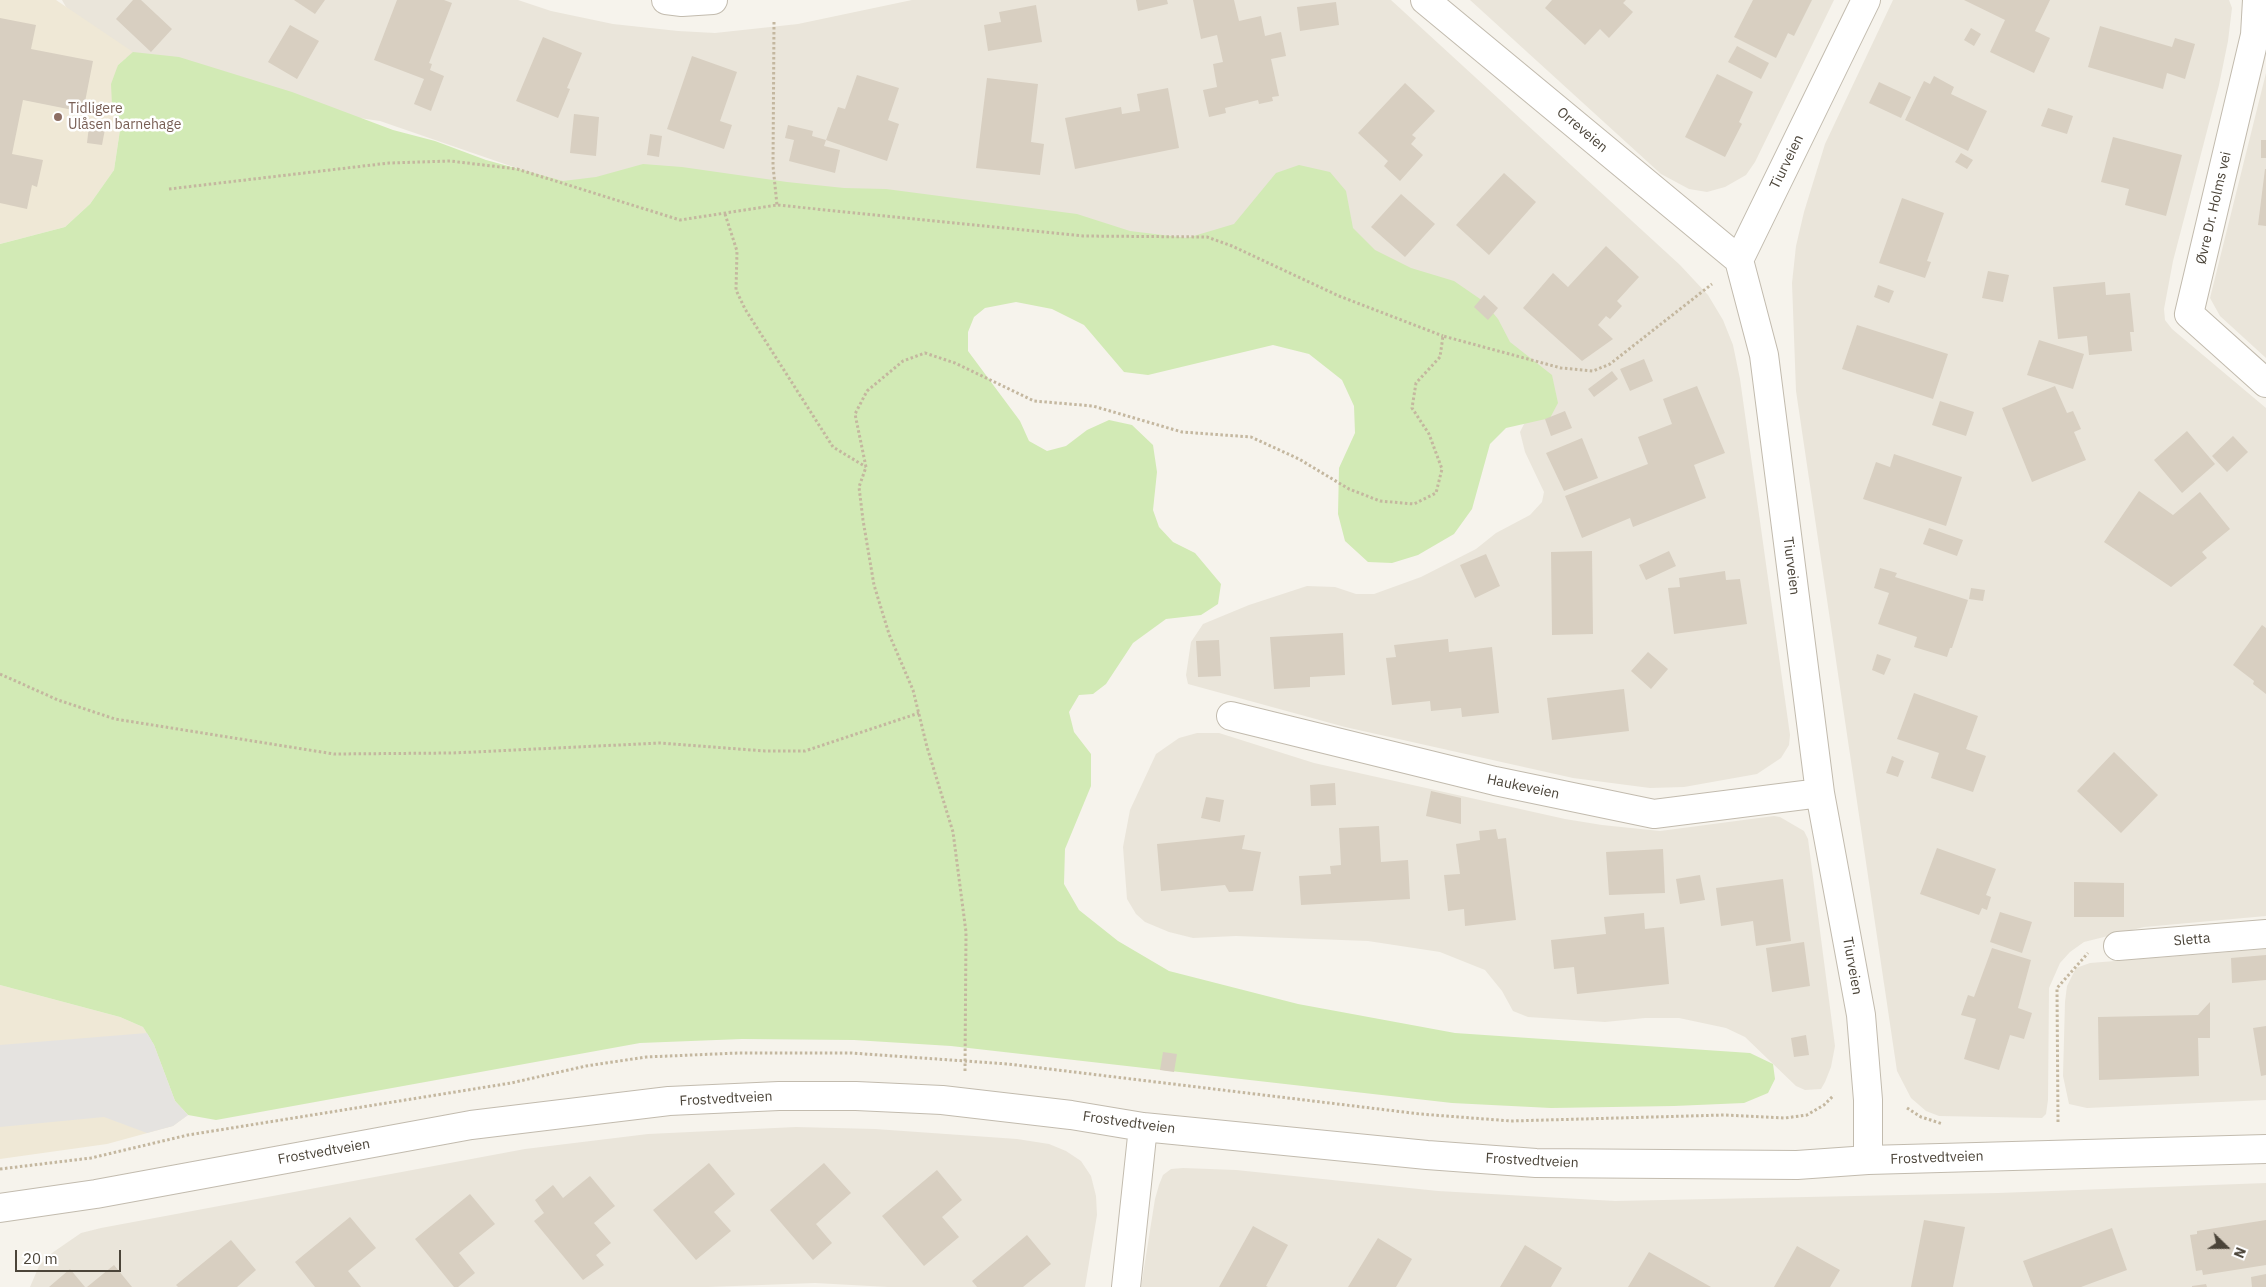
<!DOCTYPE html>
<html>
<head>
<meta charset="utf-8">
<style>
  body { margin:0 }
  #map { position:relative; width:2266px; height:1287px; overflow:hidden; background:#f6f3ec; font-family:"IBM Plex Sans",sans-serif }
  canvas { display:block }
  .north { position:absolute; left:2201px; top:1222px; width:50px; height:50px; -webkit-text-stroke:4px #fff; paint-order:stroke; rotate:112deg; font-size:14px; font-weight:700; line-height:20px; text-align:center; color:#4b4439 }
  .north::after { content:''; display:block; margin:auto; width:18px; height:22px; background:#4b4439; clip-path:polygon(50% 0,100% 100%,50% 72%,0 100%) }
  .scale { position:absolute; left:15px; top:1250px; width:106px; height:22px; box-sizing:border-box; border:2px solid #4b4439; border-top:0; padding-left:6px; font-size:15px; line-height:18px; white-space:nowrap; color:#4b4439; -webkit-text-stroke:4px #fff; paint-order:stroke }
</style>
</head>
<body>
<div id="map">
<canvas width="2266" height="1287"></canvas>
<div class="north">N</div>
<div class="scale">20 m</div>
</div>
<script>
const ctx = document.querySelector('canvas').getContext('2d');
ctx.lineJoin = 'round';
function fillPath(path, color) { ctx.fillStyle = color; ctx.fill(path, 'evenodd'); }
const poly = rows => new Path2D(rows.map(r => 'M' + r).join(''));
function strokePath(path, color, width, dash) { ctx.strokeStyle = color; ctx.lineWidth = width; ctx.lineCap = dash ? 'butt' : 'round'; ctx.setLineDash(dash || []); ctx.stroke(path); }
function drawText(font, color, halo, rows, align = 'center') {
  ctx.font = font + ' "IBM Plex Sans",sans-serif'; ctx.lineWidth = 5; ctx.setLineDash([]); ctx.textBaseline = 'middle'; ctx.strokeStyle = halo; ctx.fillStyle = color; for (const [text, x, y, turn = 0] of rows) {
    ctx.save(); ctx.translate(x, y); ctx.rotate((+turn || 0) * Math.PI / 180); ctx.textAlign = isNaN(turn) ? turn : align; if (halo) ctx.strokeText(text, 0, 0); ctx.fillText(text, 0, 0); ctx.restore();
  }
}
fillPath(poly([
  [62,0,518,0,551,11,613,24,678,31,715,33,798,24,912,0,1391,0,1680,265,1708,295,1723,320,1733,345,1740,379,1790,735,1789,745,1781,758,1757,774,1684,787,1650,788,1573,778,1345,727,1188,684,1186,675,1191,642,1203,624,1249,605,1307,586,1335,587,1356,594,1374,594,1421,577,1476,549,1496,533,1530,515,1542,502,1544,492,1525,452,1520,432,1528,416,1211,261,600,184,561,181,528,172,380,121,345,116,156,77,77,26],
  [1470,0,1834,0,1755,162,1746,175,1725,187,1707,192,1689,189,1661,174],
  [1893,0,2229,0,2232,8,2228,41,2219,85,2173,261,2164,309,2165,320,2172,329,2266,408,2266,916,2144,927,2084,942,2070,952,2060,963,2049,988,2048,1100,2046,1114,2042,1118,1939,1116,1926,1111,1911,1098,1897,1071,1796,391,1792,283,1796,246,1804,212,1825,144],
  [2266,73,2266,358,2220,316,2210,298],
  [1197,733,1219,733,1314,763,1565,819,1602,825,1660,831,1774,816,1780,817,1804,831,1808,839,1835,1046,1831,1067,1825,1082,1821,1089,1805,1090,1796,1086,1745,1037,1726,1028,1679,1018,1645,1018,1605,1022,1528,1017,1513,1011,1502,991,1485,970,1440,952,1368,941,1236,936,1193,938,1169,932,1145,922,1136,914,1127,899,1123,847,1130,810,1156,754,1179,738],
  [2266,949,2266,1100,2087,1108,2069,1104,2063,1076,2065,1002,2067,986,2076,968,2090,963],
  [796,1127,875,1129,1017,1139,1049,1144,1066,1151,1081,1161,1091,1176,1096,1196,1097,1215,1085,1287,888,1287,815,1283,708,1287,30,1287,39,1266,52,1253,81,1233,101,1228,525,1149,648,1134],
  [1183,1168,1236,1170,1438,1191,1615,1201,1998,1193,2266,1183,2266,1287,1141,1287,1155,1199,1159,1185,1163,1175,1171,1169]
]), '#eae5da');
fillPath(poly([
  [0,0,56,0,133,52,118,65,112,105,120,130,114,170,90,204,65,227,0,244],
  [0,985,120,1017,143,1027,154,1045,175,1101,188,1115,173,1126,107,1144,0,1159]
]), '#efe8d6');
fillPath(poly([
  [133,52,179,57,292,92,393,130,435,141,486,160,563,181,596,177,643,164,682,167,787,182,844,188,886,189,1077,214,1130,231,1187,238,1234,224,1276,173,1299,165,1330,172,1346,191,1353,228,1375,250,1411,268,1454,281,1483,301,1498,319,1510,342,1552,375,1558,403,1550,418,1506,428,1490,444,1472,509,1454,534,1418,555,1392,563,1368,562,1345,541,1338,514,1339,468,1355,433,1354,406,1342,380,1309,354,1273,345,1148,375,1124,372,1084,325,1052,309,1016,302,985,308,974,317,968,332,968,351,1020,421,1029,441,1047,451,1066,446,1087,430,1109,420,1132,425,1153,445,1157,472,1153,510,1159,527,1173,542,1195,553,1221,584,1218,604,1201,615,1166,619,1133,643,1106,684,1093,694,1079,695,1069,712,1074,732,1091,754,1091,786,1065,849,1064,884,1079,910,1118,941,1169,971,1298,1004,1455,1033,1750,1053,1773,1064,1775,1079,1768,1093,1744,1103,1674,1106,1551,1108,1452,1103,951,1046,854,1040,742,1039,640,1043,216,1120,188,1115,175,1101,154,1045,143,1027,120,1017,0,985,0,244,65,227,90,204,114,170,120,130,112,105,111,84,118,65]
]), '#d2eab5');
fillPath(poly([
  [147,1033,154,1045,175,1101,188,1115,173,1126,147,1133,104,1117,0,1127,0,1045]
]), '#e5e3e0');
fillPath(poly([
  [133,0,141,0,172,29,151,52,116,19],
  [294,0,325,0,315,14],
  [397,0,444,0,452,3,429,63,432,64,430,70,444,76,431,111,414,104,424,79,374,60],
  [1136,0,1167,0,1168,4,1138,11],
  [1193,0,1234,0,1239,21,1261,16,1265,36,1281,32,1286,56,1271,59,1279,96,1272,97,1273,101,1259,104,1258,100,1225,108,1226,113,1209,117,1203,90,1217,87,1213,64,1223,62,1217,35,1201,39],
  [1552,0,1626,0,1623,3,1633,12,1609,38,1600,29,1585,45,1545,8],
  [1753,0,1812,0,1794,36,1788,33,1776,58,1734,37],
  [1964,0,2050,0,2035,31,2050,38,2034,73,1990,52,2005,20],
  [1336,2,1339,25,1300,31,1297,7],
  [1036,5,1042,42,988,51,984,25,1001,22,999,12],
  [0,18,36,25,31,49,93,61,83,112,23,100,12,154,43,160,37,187,32,185,27,209,0,203],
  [290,25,319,41,297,79,268,62],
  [2100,26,2172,47,2175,38,2195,44,2185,79,2167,73,2163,89,2088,67],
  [1971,28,1981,34,1974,46,1964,40],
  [543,37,582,53,567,88,570,89,558,118,516,101],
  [1737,46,1769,63,1761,79,1728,62],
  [692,56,737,72,720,121,732,125,724,149,667,129],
  [1717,74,1753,92,1739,122,1742,124,1725,157,1685,137],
  [857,75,899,88,888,120,899,124,887,161,826,140,838,107,845,109],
  [1934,76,1954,87,1951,94,1987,111,1968,151,1905,120,1924,81,1930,84],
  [987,78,1038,84,1031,142,1044,144,1040,175,976,168],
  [1879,82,1911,97,1901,118,1869,103],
  [1405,83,1435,111,1412,135,1416,138,1411,144,1423,155,1400,181,1384,166,1388,161,1358,133],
  [1168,88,1179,148,1075,169,1065,118,1121,107,1122,114,1140,111,1137,94],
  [2048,108,2073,116,2067,134,2041,126],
  [574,114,599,117,596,156,570,153],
  [788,125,813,131,812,136,826,140,824,146,840,150,835,173,789,161,794,140,785,138],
  [89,126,105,129,102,145,87,143],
  [650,134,662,136,659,157,647,155],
  [2113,137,2182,155,2166,216,2125,205,2129,189,2101,182],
  [2261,140,2266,140,2266,158,2261,158],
  [1961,153,1973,160,1967,169,1955,162],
  [2265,169,2266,169,2266,226,2258,225],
  [1504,173,1536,202,1489,255,1456,225],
  [1401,194,1435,224,1405,257,1371,227],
  [1902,198,1944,213,1927,261,1931,262,1925,278,1879,263],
  [1606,246,1639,277,1617,301,1622,306,1610,319,1606,316,1598,325,1613,339,1582,361,1523,308,1553,273,1568,287],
  [1988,271,2009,275,2003,302,1982,298],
  [2105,282,2106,295,2130,293,2134,332,2130,332,2132,351,2089,355,2087,336,2058,339,2053,287],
  [1878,285,1894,291,1889,303,1874,297],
  [1484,295,1498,308,1488,320,1474,307],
  [1857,325,1948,354,1933,399,1842,369],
  [2039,340,2084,354,2073,389,2027,375],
  [1644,359,1653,381,1630,391,1620,369],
  [1612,371,1618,379,1594,397,1588,389],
  [1697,386,1725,453,1694,465,1706,498,1633,527,1630,518,1582,538,1565,496,1648,464,1638,437,1672,424,1663,399],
  [2055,386,2067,413,2073,411,2081,429,2074,432,2086,460,2032,482,2002,408],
  [1940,401,1974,412,1966,436,1932,425],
  [1565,411,1572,428,1551,436,1545,419],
  [2187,431,2215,464,2182,493,2154,460],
  [2233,436,2248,452,2227,472,2212,456],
  [1582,438,1598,478,1564,491,1546,453],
  [1894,454,1962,477,1946,526,1863,499,1876,462,1890,467],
  [2139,491,2173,515,2200,492,2230,529,2202,552,2207,558,2171,587,2104,542],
  [1929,528,1963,540,1957,556,1923,544],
  [1592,551,1593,634,1552,635,1551,552],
  [1669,551,1676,566,1646,580,1639,565],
  [1486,554,1500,586,1475,598,1460,565],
  [1880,568,1897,573,1895,577,1968,600,1952,648,1950,648,1947,657,1914,647,1917,637,1878,624,1889,593,1874,588],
  [1725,571,1726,580,1740,579,1747,624,1674,634,1668,588,1680,587,1679,578],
  [1971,588,1985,590,1983,601,1969,599],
  [2262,625,2266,628,2266,694,2253,684,2254,681,2233,665],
  [1343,633,1345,675,1310,677,1310,687,1274,689,1270,637],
  [1448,639,1449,652,1492,647,1499,713,1462,717,1461,708,1431,711,1430,701,1392,705,1386,658,1396,657,1394,645],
  [1219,640,1221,676,1198,677,1196,641],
  [1648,652,1668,669,1651,689,1631,671],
  [1877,654,1891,659,1884,675,1872,670],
  [1624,689,1629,731,1552,740,1547,698],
  [1914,693,1978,716,1966,749,1986,756,1973,792,1931,778,1939,753,1897,739],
  [2114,752,2158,795,2121,833,2077,791],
  [1892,756,1904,761,1898,777,1886,773],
  [1335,783,1336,805,1311,806,1310,785],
  [1431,791,1461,798,1461,824,1426,816],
  [1206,797,1224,800,1220,822,1201,818],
  [1379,826,1381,862,1408,860,1410,899,1301,905,1299,876,1331,874,1330,866,1341,865,1339,828],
  [1496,829,1498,839,1506,838,1516,920,1465,926,1464,909,1448,911,1444,875,1460,874,1456,844,1480,840,1479,831],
  [1245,835,1242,849,1261,852,1253,891,1229,892,1225,885,1161,891,1157,844],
  [1937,848,1996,869,1986,895,1991,897,1987,910,1982,908,1979,915,1920,894],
  [1663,849,1665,893,1609,895,1606,852],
  [1700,875,1705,900,1680,904,1676,879],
  [1783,879,1791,941,1756,946,1753,921,1721,926,1716,888],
  [2074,882,2124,883,2124,917,2074,917],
  [2000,912,2032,922,2022,953,1990,942],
  [1644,913,1645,929,1664,927,1669,984,1577,994,1574,967,1554,969,1551,940,1606,934,1604,917],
  [1804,942,1810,986,1772,992,1766,948],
  [1992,948,2031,960,2018,1008,2032,1013,2024,1039,2010,1035,1999,1070,1964,1059,1976,1019,1961,1015,1968,995,1974,997],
  [2266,955,2266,980,2232,983,2231,958],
  [2210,1002,2210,1038,2198,1038,2199,1076,2099,1080,2098,1017,2198,1015],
  [2266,1026,2266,1075,2261,1076,2253,1028],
  [1806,1035,1809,1055,1794,1057,1791,1038],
  [1163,1052,1177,1054,1174,1072,1160,1070],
  [709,1163,735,1194,714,1212,731,1231,696,1260,653,1210],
  [824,1163,851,1193,816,1224,832,1243,813,1260,770,1210],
  [937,1170,962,1200,942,1217,959,1237,924,1266,882,1216],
  [590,1176,615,1206,594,1223,611,1243,596,1255,604,1265,583,1280,534,1221,544,1213,535,1200,553,1185,563,1198],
  [470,1194,495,1224,459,1253,475,1273,458,1287,454,1287,415,1239],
  [350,1217,376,1248,348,1271,361,1287,315,1287,295,1262],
  [1924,1220,1965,1227,1953,1287,1911,1287],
  [2266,1220,2266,1265,2203,1275,2202,1270,2196,1271,2190,1235,2197,1234,2197,1231],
  [1253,1226,1288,1245,1266,1286,1268,1287,1219,1287],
  [2112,1228,2127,1270,2081,1287,2033,1287,2023,1261],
  [1027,1235,1051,1264,1023,1287,977,1287,972,1281],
  [1378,1238,1412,1259,1396,1287,1348,1287],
  [231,1240,256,1270,237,1287,178,1287,176,1285],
  [1525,1245,1562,1268,1551,1287,1500,1287],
  [1797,1246,1840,1270,1830,1287,1774,1287],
  [1649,1252,1711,1287,1628,1287],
  [114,1265,132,1287,87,1287],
  [70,1269,85,1287,49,1287],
  [2266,1274,2266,1287,2252,1287,2251,1277],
  [2206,1284,2207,1287,2192,1287,2192,1286]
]), '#d8cfc1');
const street = poly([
  [666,0,682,2,713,0],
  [1425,0,1739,260],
  [1866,0,1739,260,1764,355,1820,793,1861,1015,1868,1100,1868,1160],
  [2257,0,2255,35,2189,314,2266,383],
  [1231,716,1495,781,1654,814,1820,793],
  [2118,946,2266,934],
  [0,1208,96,1194,471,1125,669,1101,779,1096,856,1096,942,1100,1071,1115,1143,1127,1427,1155,1536,1163,1797,1165,1868,1160,2266,1149],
  [1126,1287,1143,1127]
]);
strokePath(street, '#c2bbae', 30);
strokePath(poly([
  [774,22,773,166,777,205],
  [169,189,389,163,450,161,517,169,680,220,777,205,1083,236,1207,237,1232,246,1339,296,1443,336],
  [725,214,737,251,736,290,745,309,833,447,866,467],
  [0,674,58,700,115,719,334,754,453,753,660,743,765,751,805,751,919,713],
  [965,1071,966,932,953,832,927,747,913,690,889,634,874,585,863,520,859,487,866,467,855,414,867,391,903,361,925,353,955,363,1034,401,1093,406,1182,432,1251,437,1299,459,1349,489,1380,501,1414,504,1436,493,1442,469,1429,434,1412,408,1416,383,1440,357,1443,336,1561,368,1593,371,1610,364,1712,284],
  [1907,1108,1921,1117,1943,1124],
  [2058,1122,2057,988,2088,953],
  [0,1169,91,1158,188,1135,511,1083,586,1066,646,1057,738,1053,851,1053,1008,1064,1420,1114,1511,1121,1724,1115,1785,1118,1807,1115,1824,1105,1834,1095]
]), '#c4b79f', 3, [2.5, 2.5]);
strokePath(street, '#fff', 28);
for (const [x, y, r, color] of [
  [58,117,5,"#8d6e63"]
]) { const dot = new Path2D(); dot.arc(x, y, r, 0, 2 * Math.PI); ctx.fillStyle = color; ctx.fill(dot); strokePath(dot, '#fff', 2); }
drawText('14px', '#785e54', '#fff', [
  ["Tidligere",68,109],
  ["Ulåsen barnehage",68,125]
], 'left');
drawText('14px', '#4b4439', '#fff', [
  ["Orreveien",1582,130,40],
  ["Tiurveien",1787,162,-64],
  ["Øvre Dr. Holms vei",2214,208,-77],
  ["Tiurveien",1791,566,83],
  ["Haukeveien",1523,787,12],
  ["Sletta",2192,940,-5],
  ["Tiurveien",1852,966,80],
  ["Frostvedtveien",726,1099,-3],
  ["Frostvedtveien",1129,1123,8],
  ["Frostvedtveien",324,1152,-10],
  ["Frostvedtveien",1937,1158,-2],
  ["Frostvedtveien",1532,1161,3]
]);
</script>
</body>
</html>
